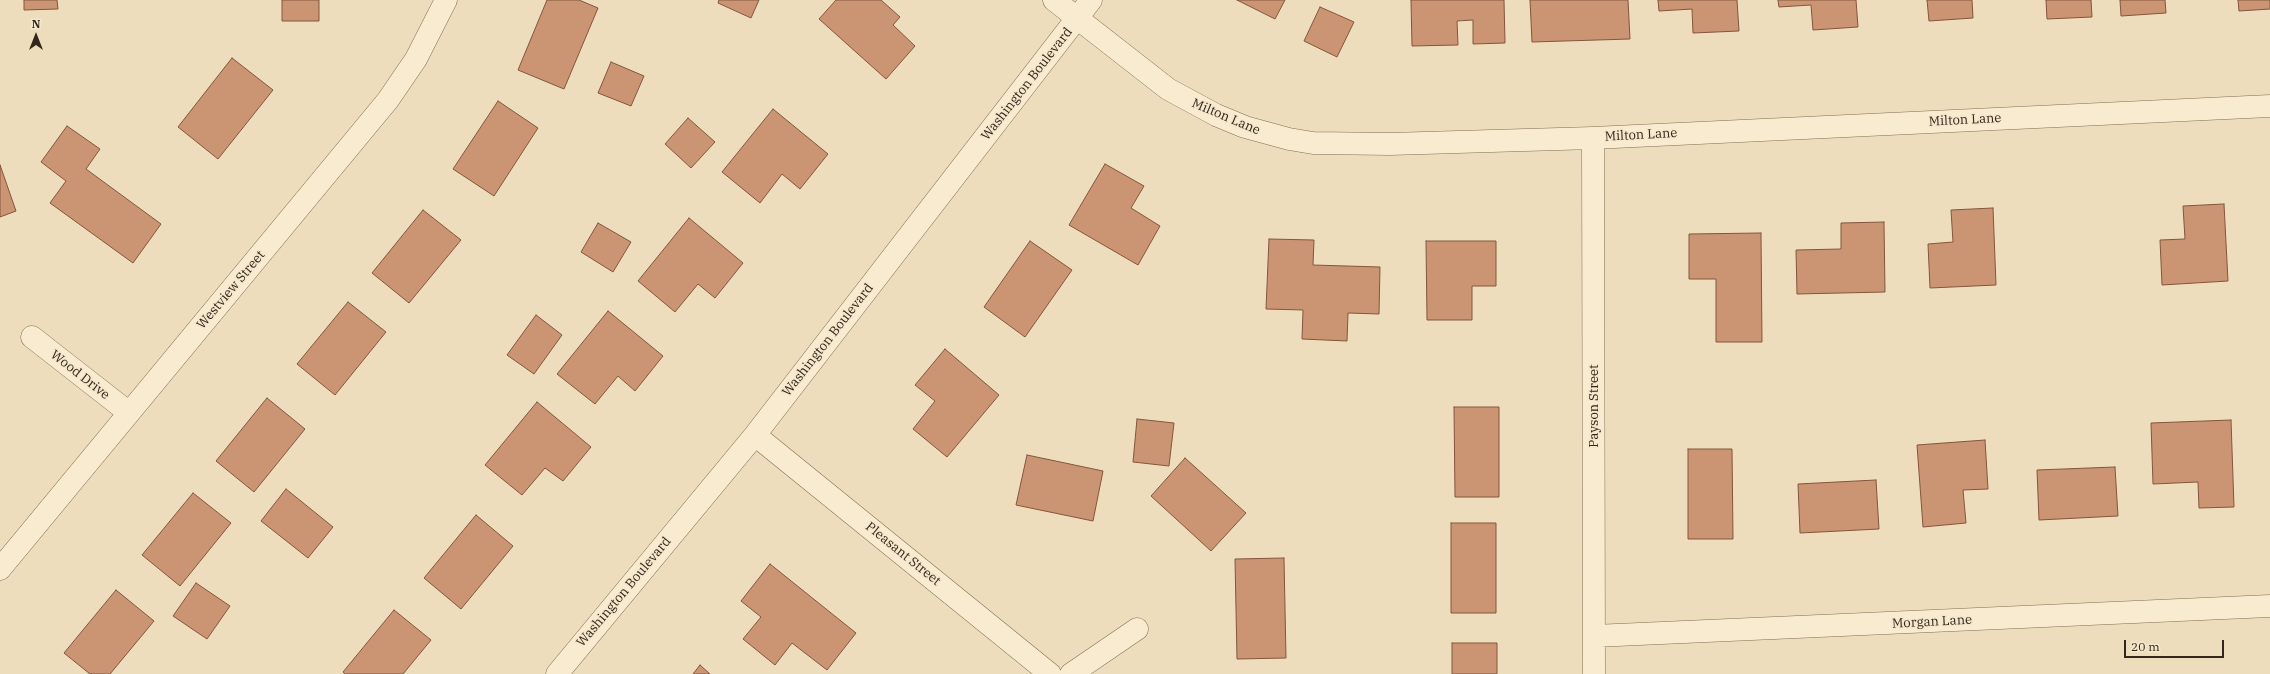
<!DOCTYPE html>
<html>
<head>
<meta charset="utf-8">
<style>
  body { margin:0 }
  #map { position:relative; width:2270px; height:674px; overflow:hidden; background:#edddbd; font-family:"IBM Plex Serif",serif }
  canvas { display:block }
  .north { position:absolute; left:16px; top:16px; width:40px; height:40px; -webkit-text-stroke:3px #f5e7cc; paint-order:stroke; rotate:0deg; font-size:11px; font-weight:700; line-height:16px; text-align:center; color:#34261b }
  .north::after { content:''; display:block; margin:auto; width:14px; height:18px; background:#34261b; clip-path:polygon(50% 0,100% 100%,50% 72%,0 100%) }
  .scale { position:absolute; left:2124px; top:640px; width:100px; height:18px; box-sizing:border-box; border:2px solid #34261b; border-top:0; padding-left:5px; font-size:12px; line-height:14px; white-space:nowrap; color:#34261b; -webkit-text-stroke:3px #f5e7cc; paint-order:stroke }
</style>
</head>
<body>
<div id="map">
<canvas width="2270" height="674"></canvas>
<div class="north">N</div>
<div class="scale">20 m</div>
</div>
<script>
const ctx = document.querySelector('canvas').getContext('2d');
ctx.lineJoin = 'round';
function fillPath(path, color) { ctx.fillStyle = color; ctx.fill(path, 'evenodd'); }
const poly = rows => new Path2D(rows.map(r => 'M' + r).join(''));
function strokePath(path, color, width, dash) { ctx.strokeStyle = color; ctx.lineWidth = width; ctx.lineCap = dash ? 'butt' : 'round'; ctx.setLineDash(dash || []); ctx.stroke(path); }
function drawText(font, color, halo, rows, align = 'center') {
  ctx.font = font + ' "IBM Plex Serif",serif'; ctx.lineWidth = 3; ctx.setLineDash([]); ctx.textBaseline = 'middle'; ctx.strokeStyle = halo; ctx.fillStyle = color; for (const [text, x, y, turn = 0] of rows) {
    ctx.save(); ctx.translate(x, y); ctx.rotate((+turn || 0) * Math.PI / 180); ctx.textAlign = isNaN(turn) ? turn : align; if (halo) ctx.strokeText(text, 0, 0); ctx.fillText(text, 0, 0); ctx.restore();
  }
}
const building = poly([
  [24,0,57,0,58,9,24,10,24,0],
  [282,0,319,0,319,21,282,21,282,0],
  [547,0,579,0,598,8,564,89,518,70,547,0],
  [719,0,759,0,751,18,718,3,719,0],
  [836,0,881,0,900,17,893,25,915,46,886,79,819,19,836,0],
  [1237,0,1285,0,1275,19,1237,0],
  [1411,0,1504,0,1505,43,1473,44,1473,20,1457,21,1458,45,1412,46,1411,0],
  [1530,0,1628,0,1630,39,1532,42,1530,0],
  [1658,0,1737,0,1739,31,1693,33,1692,9,1659,11,1658,0],
  [1778,0,1856,0,1858,27,1813,30,1811,5,1779,7,1778,0],
  [1927,0,1972,0,1973,18,1929,21,1927,0],
  [2046,0,2091,0,2092,17,2047,19,2046,0],
  [2120,0,2165,0,2166,13,2121,16,2120,0],
  [2238,0,2270,0,2270,9,2239,11,2238,0],
  [1320,7,1354,22,1337,57,1304,41,1320,7],
  [232,58,273,90,218,159,178,127,232,58],
  [611,62,644,76,631,106,598,93,611,62],
  [498,101,538,128,494,196,453,169,498,101],
  [773,109,828,154,800,189,782,174,760,203,722,172,773,109],
  [688,118,715,142,691,168,665,144,688,118],
  [67,126,100,149,86,169,161,224,133,263,50,203,66,181,41,162,67,126],
  [1105,164,1144,186,1131,208,1160,226,1138,265,1069,225,1105,164],
  [0,165,16,211,0,217,0,165],
  [2224,204,2228,281,2162,285,2160,240,2185,239,2183,206,2224,204],
  [1993,208,1996,285,1930,288,1928,244,1953,242,1951,210,1993,208],
  [423,210,461,240,409,303,372,273,423,210],
  [689,218,743,263,715,298,698,284,675,312,638,281,689,218],
  [1884,222,1885,292,1797,294,1796,250,1841,249,1841,223,1884,222],
  [598,223,631,242,613,272,581,252,598,223],
  [1761,233,1762,342,1716,342,1716,279,1689,279,1689,234,1761,233],
  [1269,239,1314,240,1313,265,1380,267,1379,314,1348,313,1347,341,1302,339,1303,310,1266,309,1269,239],
  [1030,241,1072,270,1025,337,984,307,1030,241],
  [1426,241,1496,241,1496,286,1472,286,1472,320,1427,320,1426,241],
  [348,302,386,332,335,395,297,364,348,302],
  [608,311,663,356,635,391,618,376,595,404,557,374,608,311],
  [536,315,562,335,534,374,507,355,536,315],
  [945,349,999,395,947,457,913,429,935,401,915,385,945,349],
  [267,398,305,429,254,492,216,461,267,398],
  [537,402,591,447,563,481,545,468,522,495,485,465,537,402],
  [1454,407,1499,407,1499,497,1455,497,1454,407],
  [1137,419,1174,423,1169,466,1133,462,1137,419],
  [2231,420,2234,507,2199,508,2198,482,2153,484,2151,423,2231,420],
  [1985,440,1988,489,1963,490,1966,523,1923,527,1917,445,1985,440],
  [1688,449,1732,449,1733,539,1688,539,1688,449],
  [1027,455,1103,471,1093,521,1016,505,1027,455],
  [1185,458,1246,513,1211,551,1151,496,1185,458],
  [2115,467,2118,516,2039,520,2037,470,2115,467],
  [1876,480,1879,529,1800,533,1798,484,1876,480],
  [286,489,333,527,308,558,261,521,286,489],
  [193,493,231,523,180,586,142,555,193,493],
  [476,515,513,546,461,609,424,578,476,515],
  [1451,523,1496,523,1496,613,1451,613,1451,523],
  [1284,558,1286,658,1237,659,1235,559,1284,558],
  [770,564,856,633,827,670,792,643,775,665,743,639,761,617,741,601,770,564],
  [196,583,230,606,207,639,173,616,196,583],
  [116,590,154,621,110,674,90,674,64,653,116,590],
  [394,610,431,640,403,674,345,674,343,672,394,610],
  [1452,643,1497,643,1497,674,1452,674,1452,643],
  [700,665,710,674,693,674,700,665]
]);
fillPath(building, '#cb9472');
strokePath(building, '#83563c', 1);
const street = poly([
  [1054,0,1168,89,1216,115,1245,127,1289,139,1313,143,1390,144,1593,138,2270,106],
  [1593,138,1594,674],
  [32,337,128,412],
  [755,435,1050,674],
  [0,569,388,100,416,59,446,0],
  [1594,636,2270,606],
  [557,674,755,435,1091,0],
  [1071,674,1137,629]
]);
strokePath(street, '#846d56', 23);
strokePath(street, '#f8ebcf', 22);
drawText('13px', '#34261b', '#f5e7cc', [
  ["Washington Boulevard",1027,84,-52],
  ["Milton Lane",1226,117,23],
  ["Milton Lane",1965,120,-3],
  ["Milton Lane",1641,135,-3],
  ["Westview Street",231,290,-50],
  ["Washington Boulevard",828,340,-52],
  ["Wood Drive",80,375,38],
  ["Payson Street",1594,406,-90],
  ["Pleasant Street",903,554,39],
  ["Washington Boulevard",624,592,-50],
  ["Morgan Lane",1932,622,-3]
]);
</script>
</body>
</html>
